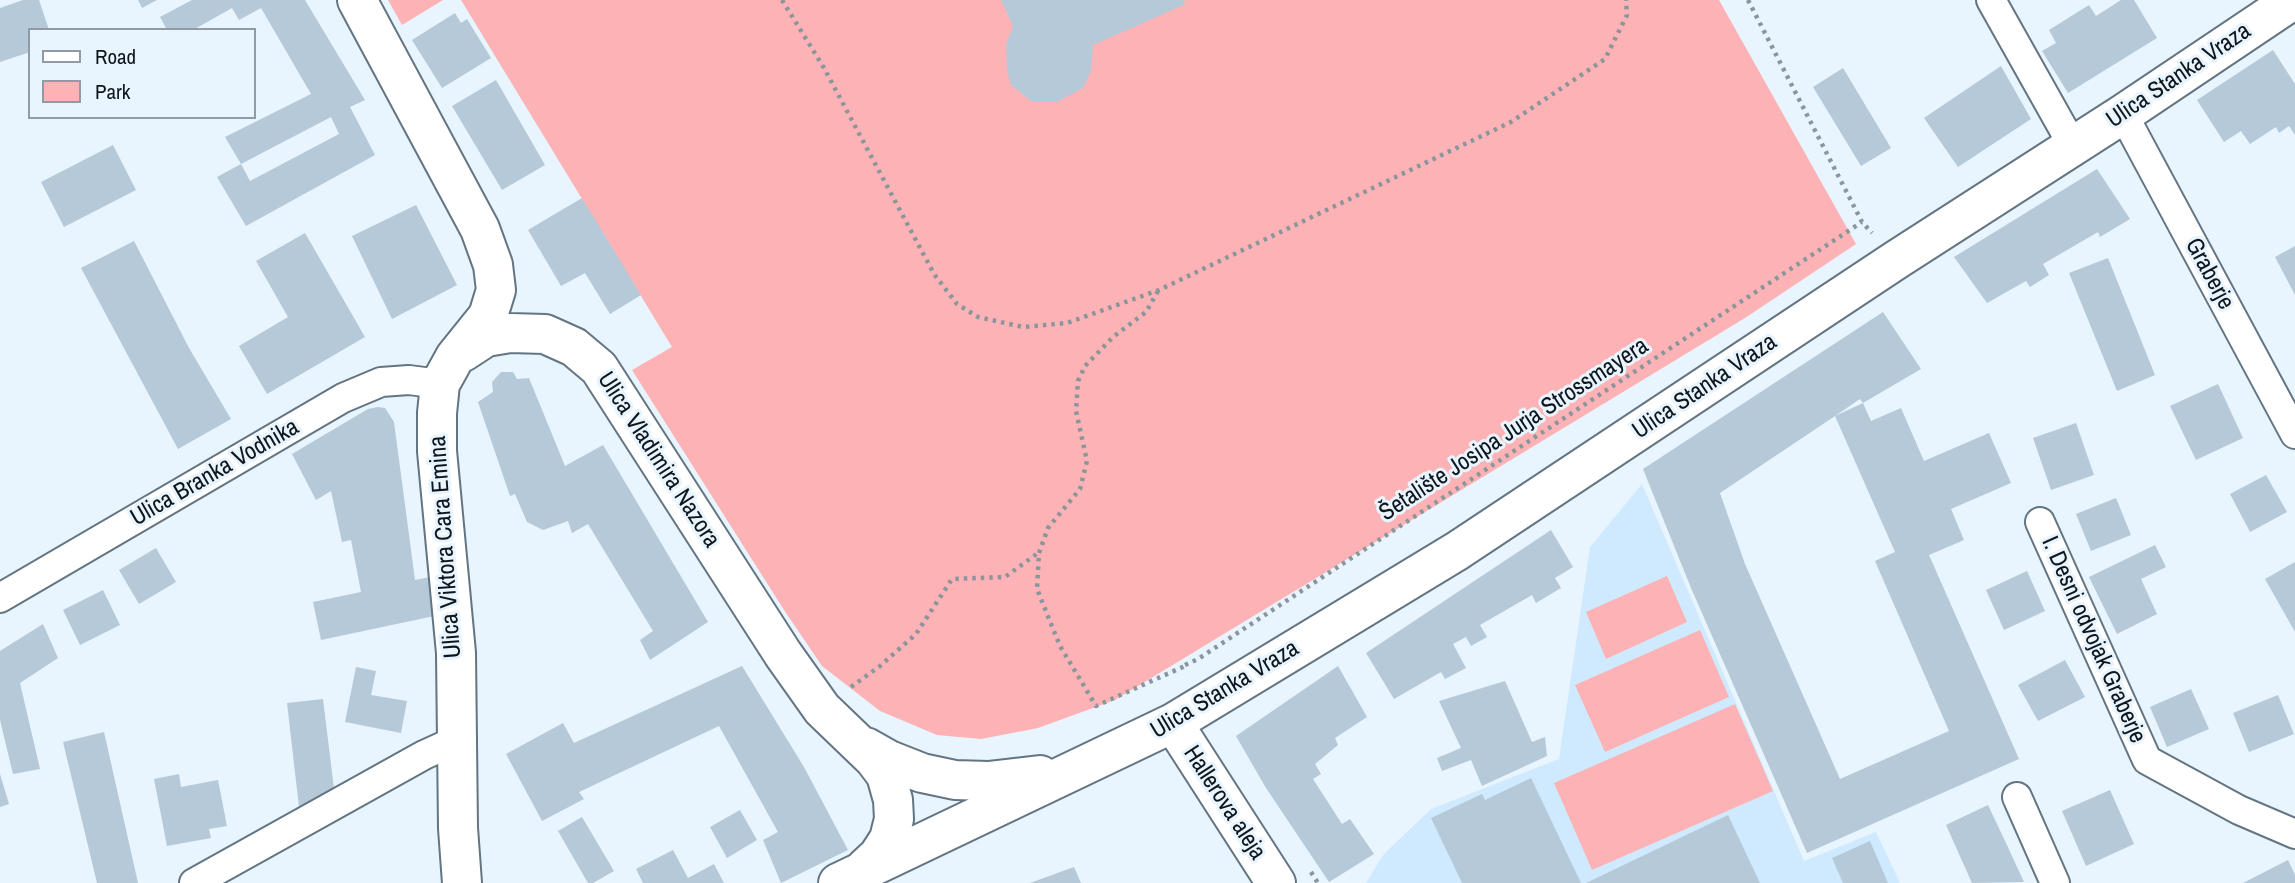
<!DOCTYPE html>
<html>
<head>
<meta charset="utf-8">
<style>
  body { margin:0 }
  #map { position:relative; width:2295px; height:883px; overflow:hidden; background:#e8f4fe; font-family:"Archivo Narrow",sans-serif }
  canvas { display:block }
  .legend { position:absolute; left:28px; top:28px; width:228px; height:91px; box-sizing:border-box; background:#e8f4fe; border:2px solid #919ba3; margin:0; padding:9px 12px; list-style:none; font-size:21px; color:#0f161b }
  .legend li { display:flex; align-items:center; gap:14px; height:35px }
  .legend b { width:35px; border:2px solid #919ba3 }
</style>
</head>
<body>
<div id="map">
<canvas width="2295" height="883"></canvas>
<ul class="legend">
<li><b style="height:9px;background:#fff"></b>Road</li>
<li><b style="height:19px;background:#fdb3b6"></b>Park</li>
</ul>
</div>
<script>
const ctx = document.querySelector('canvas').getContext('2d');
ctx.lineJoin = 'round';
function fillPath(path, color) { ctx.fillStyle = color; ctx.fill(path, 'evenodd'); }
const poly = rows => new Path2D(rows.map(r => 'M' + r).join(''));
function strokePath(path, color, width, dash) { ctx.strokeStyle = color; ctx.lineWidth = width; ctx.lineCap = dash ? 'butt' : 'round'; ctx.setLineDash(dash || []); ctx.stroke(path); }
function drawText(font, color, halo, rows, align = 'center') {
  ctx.font = font + ' "Archivo Narrow",sans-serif'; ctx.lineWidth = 6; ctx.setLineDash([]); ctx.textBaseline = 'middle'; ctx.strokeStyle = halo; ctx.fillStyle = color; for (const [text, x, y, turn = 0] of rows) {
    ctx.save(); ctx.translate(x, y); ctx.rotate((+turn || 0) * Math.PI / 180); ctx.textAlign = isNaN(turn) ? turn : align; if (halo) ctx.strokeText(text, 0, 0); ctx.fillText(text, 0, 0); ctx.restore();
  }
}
fillPath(poly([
  [1642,484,1804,861,1876,832,1900,883,1366,883,1384,854,1431,809,1559,759,1590,547]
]), '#cfeafe');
fillPath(poly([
  [388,0,443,0,402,25],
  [461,0,1719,0,1856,244,1745,318,1115,700,1038,728,981,739,937,735,880,711,822,666,784,610,632,370,672,347],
  [1667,576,1687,622,1606,659,1586,612],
  [1700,630,1729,697,1605,752,1575,685],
  [1735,704,1773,791,1592,870,1554,783]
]), '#fdb3b6');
fillPath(poly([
  [23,0,39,0,49,30,30,30,30,52,0,62,0,8],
  [138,0,157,0,142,8],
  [192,0,305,0,365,100,350,107,375,155,246,226,217,177,241,164,250,181,339,134,331,117,241,164,225,137,311,94,261,8,239,20,232,8,193,30,167,30,160,17],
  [1001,0,1183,0,1186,4,1093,45,1091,71,1083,88,1057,102,1032,102,1011,85,1007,71,1006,45,1013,26],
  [2121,0,2134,0,2157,38,2068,93,2042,51,2056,43,2049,30,2089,5,2096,16],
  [455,13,461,23,467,19,491,58,442,88,412,40],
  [2273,50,2295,84,2295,135,2289,126,2279,133,2276,127,2250,144,2241,131,2224,142,2197,100],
  [2001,66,2031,119,1958,167,1924,118],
  [1843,68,1891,148,1861,166,1813,87],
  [496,80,545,165,502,190,452,106],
  [113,145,136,190,64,227,41,182],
  [2097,169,2130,219,2100,237,2098,232,2043,264,2049,275,2030,287,2026,281,1987,303,1954,257],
  [582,198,641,295,610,314,585,273,561,286,528,230],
  [416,205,457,285,392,319,352,236],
  [305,233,365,337,267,394,239,346,288,317,256,261],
  [134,241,189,348,231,419,178,449,81,268],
  [2295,246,2295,295,2275,257],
  [2108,258,2155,375,2117,391,2069,273],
  [1883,312,1921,369,1863,403,1871,421,1901,408,1924,461,1989,433,2011,483,1951,509,1964,540,1929,555,2019,759,1807,853,1691,588,1643,469],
  [1860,399,1863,403,1835,416],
  [1835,416,1895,552,1875,561,1949,731,1840,779,1745,564,1720,493],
  [501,372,513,372,517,379,529,378,565,466,603,445,708,622,650,660,640,640,653,631,588,524,572,533,568,521,543,530,527,522,515,494,510,496,478,402,493,392,492,382],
  [2218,384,2243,438,2196,460,2170,406],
  [378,407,385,408,394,422,415,580,430,577,439,615,321,640,313,602,361,592,351,540,342,542,331,491,316,500,292,454,368,409],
  [2076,423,2094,475,2051,490,2033,438],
  [2266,475,2287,512,2250,532,2230,494],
  [2116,498,2131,535,2091,551,2076,514],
  [1551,530,1573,567,1555,578,1561,588,1536,603,1532,595,1480,625,1487,637,1471,646,1466,637,1453,644,1466,668,1445,679,1441,672,1394,699,1366,653],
  [2155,545,2166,567,2141,579,2157,614,2117,634,2089,577],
  [156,548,176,582,139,604,119,570],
  [2295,562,2295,632,2265,579],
  [2027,571,2045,611,2004,630,1986,590],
  [103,590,120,625,80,645,63,610],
  [43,624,58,658,20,683,40,769,13,774,0,720,0,651],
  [2065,660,2085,697,2038,721,2018,685],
  [742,666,804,767,848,850,781,883,763,840,778,832,719,726,579,792,584,799,542,821,506,754,563,723,574,743],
  [1338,666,1367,717,1335,738,1338,745,1315,764,1321,774,1313,779,1342,824,1350,819,1374,854,1329,882,1266,788,1236,736],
  [356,667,376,671,371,695,407,701,401,733,345,722],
  [1505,681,1532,742,1545,737,1547,756,1482,786,1471,760,1442,771,1437,758,1461,748,1439,701],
  [2191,689,2209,729,2167,747,2150,707],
  [2278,695,2294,734,2249,752,2233,713],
  [323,699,334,789,299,807,287,703],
  [104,732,138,883,97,883,63,742],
  [0,774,9,804,0,807],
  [179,774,181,787,218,780,227,826,209,829,211,838,167,846,154,779],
  [1531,778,1581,883,1462,883,1431,818,1482,794,1485,800],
  [2110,790,2134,844,2086,866,2062,811],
  [1988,805,2006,843,2024,882,1972,883,1946,825],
  [740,810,757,840,727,858,710,827],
  [1728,815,1760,883,1586,883],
  [582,817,614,871,593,883,588,883,558,831],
  [1870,841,1888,883,1843,883,1832,858],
  [673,850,688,878,714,864,724,883,643,883,636,869],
  [2288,860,2295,875,2295,883,2243,883],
  [1074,867,1081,883,1030,883]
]), '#b5c9d8');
const street = poly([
  [1991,0,2073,146],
  [2123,114,2295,434],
  [2040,522,2147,760,2239,810,2295,834],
  [0,598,343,398,381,382,409,380,440,384],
  [2017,797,2055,883],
  [194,883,424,755,457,740]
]);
const secondary = poly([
  [357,0,480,229,493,265,496,290,488,316,455,357,440,384,437,413,437,451,456,653,458,828,462,883],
  [463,352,486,337,510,333,545,334,574,347,599,368,783,654,822,709,874,759,886,775,893,800,894,819,889,839,878,856,865,868],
  [1173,723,1276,883],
  [866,747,889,760,922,773,955,780,988,781,1040,775],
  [838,883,1173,723,1457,551,1896,260,2123,114,2293,0]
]);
strokePath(street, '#637582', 32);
strokePath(secondary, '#637582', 42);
strokePath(poly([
  [782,0,824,68,934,274,957,304,978,317,1023,327,1067,323,1159,290,1511,122,1605,59,1627,15,1626,0],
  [1748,0,1862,222,1872,233],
  [1158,291,1146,312,1113,337,1085,366,1078,381,1076,411,1087,461,1080,489,1048,528,1039,553,1037,589,1060,646,1096,706,1185,666],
  [1185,665,1198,659,1862,222],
  [851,687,880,666,916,634,952,579,1005,577,1038,553],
  [1311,872,1318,883]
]), '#8b959c', 4.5, [3.5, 5]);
strokePath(street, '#fff', 28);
strokePath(secondary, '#fff', 38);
drawText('24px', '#0f161b', '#e8f4fe', [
  ["Ulica Stanka Vraza",2179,76,-34],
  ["Graberje",2209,274,62],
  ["Ulica Stanka Vraza",1705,387,-34],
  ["Šetalište Josipa Jurja Strossmayera",1514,430,-33],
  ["Ulica Vladimira Nazora",658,460,57],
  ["Ulica Branka Vodnika",215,473,-30],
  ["Ulica Viktora Cara Emina",446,547,-94],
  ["I. Desni odvojak Graberje",2093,640,66],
  ["Ulica Stanka Vraza",1225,690,-31],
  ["Hallerova aleja",1224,803,57]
]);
</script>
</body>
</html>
